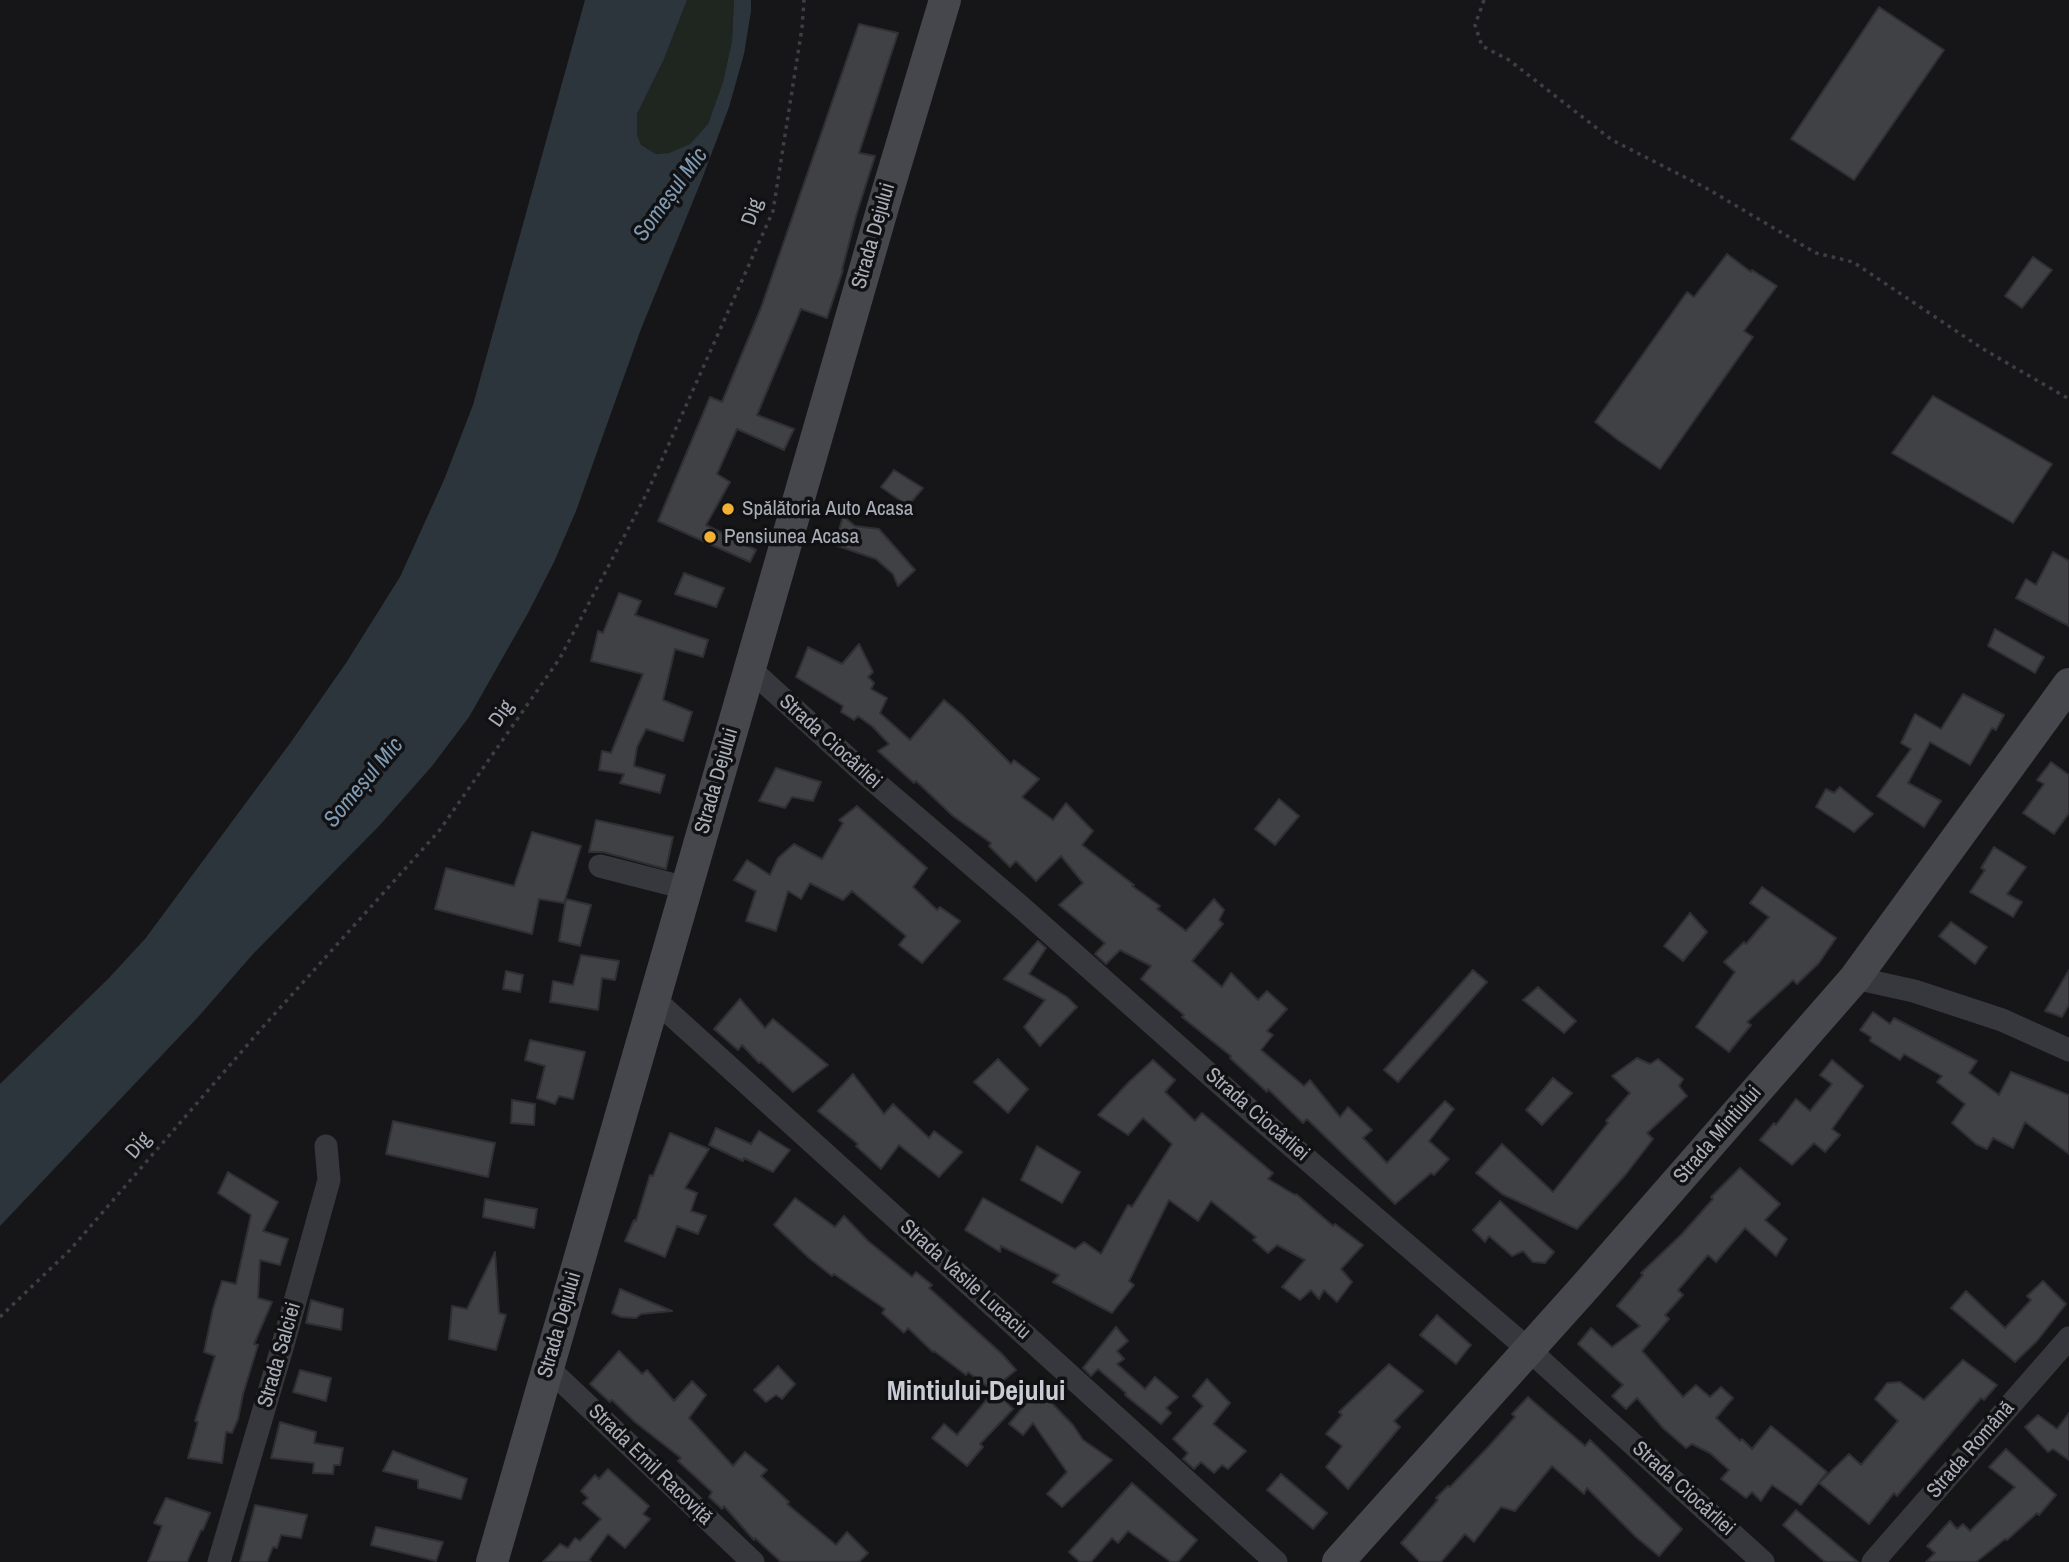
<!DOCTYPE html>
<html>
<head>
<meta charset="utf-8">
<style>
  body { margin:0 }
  canvas { display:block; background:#161618 }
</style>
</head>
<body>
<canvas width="2069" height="1562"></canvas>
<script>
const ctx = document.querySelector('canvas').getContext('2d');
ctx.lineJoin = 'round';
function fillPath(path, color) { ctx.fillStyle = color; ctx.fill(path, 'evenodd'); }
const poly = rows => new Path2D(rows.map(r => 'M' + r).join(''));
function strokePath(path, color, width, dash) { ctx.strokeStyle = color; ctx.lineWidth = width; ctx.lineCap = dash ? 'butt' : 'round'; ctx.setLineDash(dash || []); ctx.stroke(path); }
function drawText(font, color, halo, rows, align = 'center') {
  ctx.font = font + ' "Archivo Narrow",sans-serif'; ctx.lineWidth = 7; ctx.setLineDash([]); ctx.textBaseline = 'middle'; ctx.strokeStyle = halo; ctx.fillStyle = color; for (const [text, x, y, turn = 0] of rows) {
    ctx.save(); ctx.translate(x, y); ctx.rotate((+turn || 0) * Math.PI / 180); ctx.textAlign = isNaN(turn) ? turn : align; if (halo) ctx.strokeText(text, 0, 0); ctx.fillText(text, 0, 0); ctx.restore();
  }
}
fillPath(poly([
  [687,0,734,0,732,41,723,82,708,124,690,144,669,153,656,154,641,145,637,135,637,114,664,59]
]), '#1e261f');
fillPath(poly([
  [585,0,687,0,664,59,637,114,637,135,641,145,656,154,669,153,690,144,708,124,723,82,732,41,734,0,751,0,751,11,744,54,729,107,702,179,641,329,576,511,554,562,528,613,469,717,432,766,379,826,253,954,199,1016,0,1226,0,1084,108,979,145,939,291,742,346,663,400,577,444,480,473,405]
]), '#2c353c');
const building = poly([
  [1879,7,1944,50,1854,180,1791,139,1879,7],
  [859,24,898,33,859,153,875,156,856,216,842,270,843,270,827,318,801,309,757,415,794,429,784,450,737,429,717,474,730,482,706,525,756,550,750,562,658,521,710,397,722,402,761,308,859,24],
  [1727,254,1751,272,1752,270,1777,286,1744,331,1753,337,1660,469,1618,440,1595,422,1687,292,1694,297,1727,254],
  [2033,257,2052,270,2022,308,2005,296,2033,257],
  [1933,396,2052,464,2013,523,1892,453,1933,396],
  [894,470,923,488,908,506,881,487,894,470],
  [843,516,855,526,879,529,915,570,898,586,893,574,876,559,835,545,843,516],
  [2053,552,2069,561,2069,626,2016,598,2026,579,2036,585,2053,552],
  [684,573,724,588,716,607,675,594,684,573],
  [619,593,641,601,635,615,708,640,703,657,675,649,663,700,692,712,683,741,646,729,637,747,634,766,665,775,660,793,620,783,624,774,599,770,602,751,611,753,643,674,591,661,598,631,603,633,619,593],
  [1995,629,2044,657,2035,673,1988,646,1995,629],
  [859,644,873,672,868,677,874,683,871,689,887,698,880,713,910,740,944,700,962,715,1011,764,1014,760,1039,779,1022,797,1053,820,1066,803,1093,831,1082,845,1134,885,1132,886,1160,906,1157,909,1186,931,1214,899,1224,910,1219,920,1223,924,1192,961,1222,987,1231,973,1258,1000,1267,991,1287,1009,1267,1031,1273,1035,1261,1050,1304,1086,1310,1080,1340,1117,1348,1107,1372,1130,1363,1138,1387,1163,1445,1101,1454,1109,1429,1141,1449,1159,1434,1175,1431,1173,1395,1204,1307,1119,1303,1123,1268,1089,1267,1092,1230,1058,1231,1056,1182,1017,1184,1015,1141,979,1151,966,1120,950,1106,964,1095,954,1105,943,1059,905,1083,883,1061,856,1036,881,1016,861,1010,867,989,846,991,843,953,816,916,781,914,783,878,751,889,744,873,727,858,716,854,720,841,712,843,706,796,677,808,647,842,664,859,644],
  [1963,694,2004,715,1996,730,1992,728,1970,765,1930,742,1908,783,1941,801,1924,827,1877,796,1911,749,1901,743,1915,714,1941,729,1963,694],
  [2051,762,2069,775,2069,813,2054,834,2023,813,2044,784,2037,780,2051,762],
  [776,768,821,782,813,801,792,797,785,808,759,801,776,768],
  [1840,787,1873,814,1854,832,1816,807,1826,789,1834,793,1840,787],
  [1279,799,1299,816,1275,845,1255,829,1279,799],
  [857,806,927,868,913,887,937,910,940,907,960,921,922,963,899,945,906,936,852,891,843,900,810,883,801,899,788,891,776,931,746,921,756,891,734,880,747,860,770,875,778,858,794,844,822,859,843,823,839,820,857,806],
  [596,820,673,837,666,869,603,852,589,852,596,820],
  [532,832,581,846,564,903,539,899,532,934,435,909,446,868,514,886,532,832],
  [1994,847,2026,867,2007,894,2022,902,2013,917,1970,892,1985,870,1981,868,1994,847],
  [1762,887,1836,938,1819,963,1797,984,1793,980,1747,1022,1751,1025,1729,1052,1696,1027,1735,972,1724,962,1744,942,1746,944,1769,917,1750,903,1762,887],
  [566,899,591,905,580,946,559,941,566,899],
  [1690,913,1707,932,1683,961,1664,946,1690,913],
  [1951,922,1987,947,1975,964,1939,936,1951,922],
  [1038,941,1046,948,1029,974,1067,997,1077,1007,1040,1046,1024,1027,1045,1000,1004,979,1038,941],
  [581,955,619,961,615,980,602,978,598,1010,550,1002,553,981,573,985,581,955],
  [1473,970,1487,982,1398,1082,1384,1070,1473,970],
  [2069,970,2069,1005,2062,1017,2045,1011,2069,970],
  [506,971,523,975,520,992,503,989,506,971],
  [1538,987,1576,1021,1564,1033,1523,1000,1538,987],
  [740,999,765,1028,773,1019,828,1065,793,1092,761,1062,759,1063,742,1045,738,1050,714,1029,740,999],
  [1873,1012,1890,1024,1894,1018,1977,1061,1969,1073,1999,1095,2011,1072,2069,1095,2069,1154,2025,1122,2013,1148,1993,1138,1987,1149,1976,1144,1952,1123,1965,1104,1937,1082,1942,1076,1904,1054,1900,1060,1870,1041,1871,1037,1860,1030,1873,1012],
  [530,1040,585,1052,573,1099,559,1096,555,1104,537,1098,545,1066,525,1060,530,1040],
  [1637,1058,1650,1064,1658,1059,1683,1079,1679,1086,1687,1096,1647,1133,1653,1139,1626,1174,1577,1229,1502,1194,1476,1173,1502,1144,1553,1192,1608,1123,1606,1121,1630,1093,1612,1076,1637,1058],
  [998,1059,1028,1089,1008,1113,974,1082,998,1059],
  [1153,1060,1175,1080,1165,1092,1195,1121,1202,1113,1273,1173,1268,1179,1295,1195,1296,1194,1333,1226,1335,1224,1363,1245,1341,1269,1352,1282,1337,1302,1324,1290,1319,1299,1311,1290,1300,1300,1282,1287,1305,1260,1277,1245,1268,1253,1253,1240,1256,1237,1211,1201,1198,1221,1169,1200,1129,1281,1134,1285,1112,1313,1053,1282,1059,1275,1001,1246,1000,1252,965,1230,983,1198,1075,1249,1084,1242,1101,1254,1128,1205,1132,1207,1172,1144,1143,1118,1128,1135,1098,1115,1130,1081,1153,1060],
  [1832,1060,1863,1086,1832,1129,1840,1135,1825,1152,1814,1143,1792,1165,1760,1140,1774,1123,1776,1125,1796,1099,1810,1111,1832,1084,1820,1075,1832,1060],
  [853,1074,884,1114,893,1104,929,1138,934,1131,962,1152,939,1177,899,1145,881,1169,856,1146,858,1144,818,1111,853,1074],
  [1553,1078,1572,1093,1542,1125,1526,1110,1553,1078],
  [512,1100,535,1104,534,1125,511,1123,512,1100],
  [393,1121,495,1143,488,1177,386,1154,393,1121],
  [716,1128,751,1144,759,1131,790,1150,773,1172,744,1158,743,1161,709,1145,716,1128],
  [670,1133,709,1149,685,1188,697,1193,691,1211,706,1216,698,1234,677,1226,665,1257,625,1241,634,1220,636,1221,650,1175,653,1176,670,1133],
  [1037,1146,1080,1172,1062,1203,1021,1180,1037,1146],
  [1740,1168,1780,1204,1765,1220,1787,1239,1776,1256,1745,1228,1716,1262,1708,1255,1678,1290,1683,1295,1665,1315,1669,1319,1642,1351,1683,1397,1696,1385,1710,1397,1721,1387,1733,1398,1716,1418,1740,1441,1742,1439,1752,1449,1771,1426,1827,1472,1801,1505,1772,1485,1761,1501,1752,1492,1746,1498,1721,1479,1729,1470,1710,1453,1692,1444,1686,1448,1663,1428,1637,1398,1626,1409,1612,1396,1623,1385,1578,1344,1591,1328,1612,1347,1640,1326,1617,1306,1643,1275,1641,1273,1682,1234,1713,1199,1711,1197,1740,1168],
  [228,1172,278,1202,263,1231,288,1239,280,1265,260,1260,258,1298,272,1302,254,1344,258,1345,243,1394,238,1419,232,1433,226,1432,222,1463,188,1458,198,1422,195,1421,197,1414,215,1356,204,1352,213,1309,222,1281,236,1284,251,1215,218,1193,228,1172],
  [795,1198,835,1227,844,1216,868,1241,912,1277,916,1272,932,1285,929,1288,1002,1354,1016,1370,992,1390,968,1372,966,1375,934,1351,933,1352,908,1328,904,1333,882,1313,885,1309,834,1274,832,1276,809,1258,774,1225,795,1198],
  [485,1199,537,1209,534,1228,483,1217,485,1199],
  [1500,1201,1554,1252,1545,1263,1533,1262,1523,1251,1512,1256,1489,1236,1485,1242,1473,1230,1500,1201],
  [495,1252,499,1313,506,1315,496,1350,449,1339,452,1306,467,1309,495,1252],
  [2043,1281,2066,1304,2037,1341,2015,1362,1951,1308,1966,1291,2005,1328,2031,1300,2027,1296,2043,1281],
  [620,1289,672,1311,641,1314,636,1318,621,1317,612,1313,620,1289],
  [311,1300,343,1309,341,1330,306,1323,311,1300],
  [1437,1315,1471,1345,1456,1364,1420,1335,1437,1315],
  [1116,1327,1128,1341,1117,1351,1124,1359,1117,1364,1145,1389,1155,1377,1178,1397,1166,1408,1171,1413,1161,1424,1125,1395,1126,1393,1098,1369,1091,1376,1083,1368,1116,1327],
  [619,1351,642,1374,647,1370,674,1401,692,1381,706,1395,689,1418,733,1466,745,1452,767,1470,761,1476,789,1502,787,1504,836,1545,847,1532,868,1553,859,1562,781,1562,755,1538,754,1540,724,1506,722,1509,709,1497,712,1492,678,1461,681,1458,635,1422,612,1400,610,1402,590,1384,619,1351],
  [1963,1360,1997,1385,1984,1400,1981,1398,1897,1496,1894,1493,1869,1524,1819,1483,1849,1454,1861,1465,1898,1421,1875,1399,1887,1383,1900,1382,1924,1400,1963,1360],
  [1389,1364,1423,1391,1394,1421,1400,1427,1348,1489,1326,1467,1342,1446,1326,1434,1342,1415,1339,1412,1389,1364],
  [778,1366,795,1384,782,1399,776,1395,766,1402,754,1390,778,1366],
  [300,1370,331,1378,326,1401,293,1392,300,1370],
  [1207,1379,1230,1403,1213,1424,1246,1451,1228,1469,1222,1465,1214,1473,1201,1462,1194,1469,1183,1459,1188,1453,1173,1439,1203,1406,1193,1396,1207,1379],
  [1038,1389,1073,1425,1083,1440,1112,1460,1062,1507,1047,1494,1067,1472,1033,1423,1023,1435,1009,1424,1038,1389],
  [995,1390,1013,1409,980,1444,983,1447,967,1466,932,1438,944,1424,957,1435,995,1390],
  [1528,1397,1585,1446,1590,1440,1682,1529,1659,1556,1636,1537,1587,1488,1584,1494,1552,1466,1515,1511,1501,1507,1474,1542,1465,1534,1441,1562,1420,1562,1401,1543,1438,1500,1436,1498,1448,1486,1450,1487,1489,1446,1515,1417,1512,1414,1528,1397],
  [2069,1413,2069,1460,2053,1449,2048,1452,2025,1427,2038,1415,2057,1429,2069,1413],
  [280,1422,316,1432,314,1443,343,1448,340,1465,334,1465,333,1474,313,1473,314,1463,271,1458,280,1422],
  [2006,1449,2056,1495,2039,1515,2037,1513,2007,1540,2005,1539,1976,1562,1926,1562,1935,1553,1927,1546,1950,1521,1957,1529,1963,1524,1970,1531,2015,1487,1989,1467,2006,1449],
  [393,1451,467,1479,461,1499,418,1488,418,1480,383,1471,393,1451],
  [608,1469,649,1506,643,1514,650,1519,625,1548,608,1534,589,1560,591,1562,543,1562,560,1544,568,1548,575,1538,580,1541,601,1519,583,1503,588,1498,581,1491,595,1475,599,1479,608,1469],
  [1281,1474,1327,1513,1313,1529,1267,1490,1281,1474],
  [1132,1483,1197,1540,1178,1562,1171,1562,1128,1531,1118,1543,1112,1538,1091,1562,1080,1562,1069,1552,1132,1483],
  [166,1498,210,1513,203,1530,201,1530,187,1562,148,1562,162,1526,154,1523,166,1498],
  [255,1505,307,1515,301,1538,281,1535,277,1548,273,1547,267,1562,240,1562,255,1505],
  [1796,1510,1858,1562,1825,1562,1783,1525,1796,1510],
  [376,1527,443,1542,436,1561,371,1545,376,1527]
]);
fillPath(building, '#404145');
strokePath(building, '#303034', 2);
strokePath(poly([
  [1484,0,1475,25,1482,46,1509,60,1612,140,1706,188,1816,253,1853,262,1983,349,2069,399],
  [0,1317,70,1250,262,1028,439,831,560,658,647,493,773,211,802,28,804,0]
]), '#3d3f44', 3.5, [3.5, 5]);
strokePath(poly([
  [750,669,862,771,1021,907,1253,1113,1528,1349,1763,1562],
  [600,866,686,888],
  [1855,978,1914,991,2002,1020,2069,1050],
  [654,999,1276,1562],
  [548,1368,753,1562],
  [219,1562,282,1348,329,1180,326,1146],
  [1873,1562,2069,1338]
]), '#37383d', 23);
strokePath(poly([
  [492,1562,885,200,945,0],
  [1338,1562,1585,1287,1855,978,2069,684]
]), '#45474d', 32);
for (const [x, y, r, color] of [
  [728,509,7,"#f2b134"],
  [710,537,7,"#f2b134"]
]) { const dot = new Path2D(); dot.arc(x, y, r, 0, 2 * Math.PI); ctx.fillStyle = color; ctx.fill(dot); strokePath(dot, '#111113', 2.5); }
drawText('21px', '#a8adb8', '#111113', [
  ["Dig",753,212,-71],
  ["Strada Dejului",874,236,-74],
  ["Dig",502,714,-55],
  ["Strada Ciocârliei",830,742,42],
  ["Strada Dejului",717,781,-74],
  ["Strada Ciocârliei",1257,1115,41],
  ["Strada Mintiului",1718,1135,-49],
  ["Dig",139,1146,-49],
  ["Strada Vasile Lucaciu",965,1280,42],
  ["Strada Dejului",560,1325,-74],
  ["Strada Salciei",280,1355,-74],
  ["Strada Română",1971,1450,-49],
  ["Strada Emil Racoviță",650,1465,44],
  ["Strada Ciocârliei",1683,1489,42]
]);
drawText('21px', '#a8adb8', '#111113', [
  ["Spălătoria Auto Acasa",742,509],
  ["Pensiunea Acasa",724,537]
], 'left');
drawText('italic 23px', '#7f9bb3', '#111113', [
  ["Someșul Mic",671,195,-54],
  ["Someșul Mic",364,783,-50]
]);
drawText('bold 28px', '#c9ccd4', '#111113', [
  ["Mintiului-Dejului",976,1392]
]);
</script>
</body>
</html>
